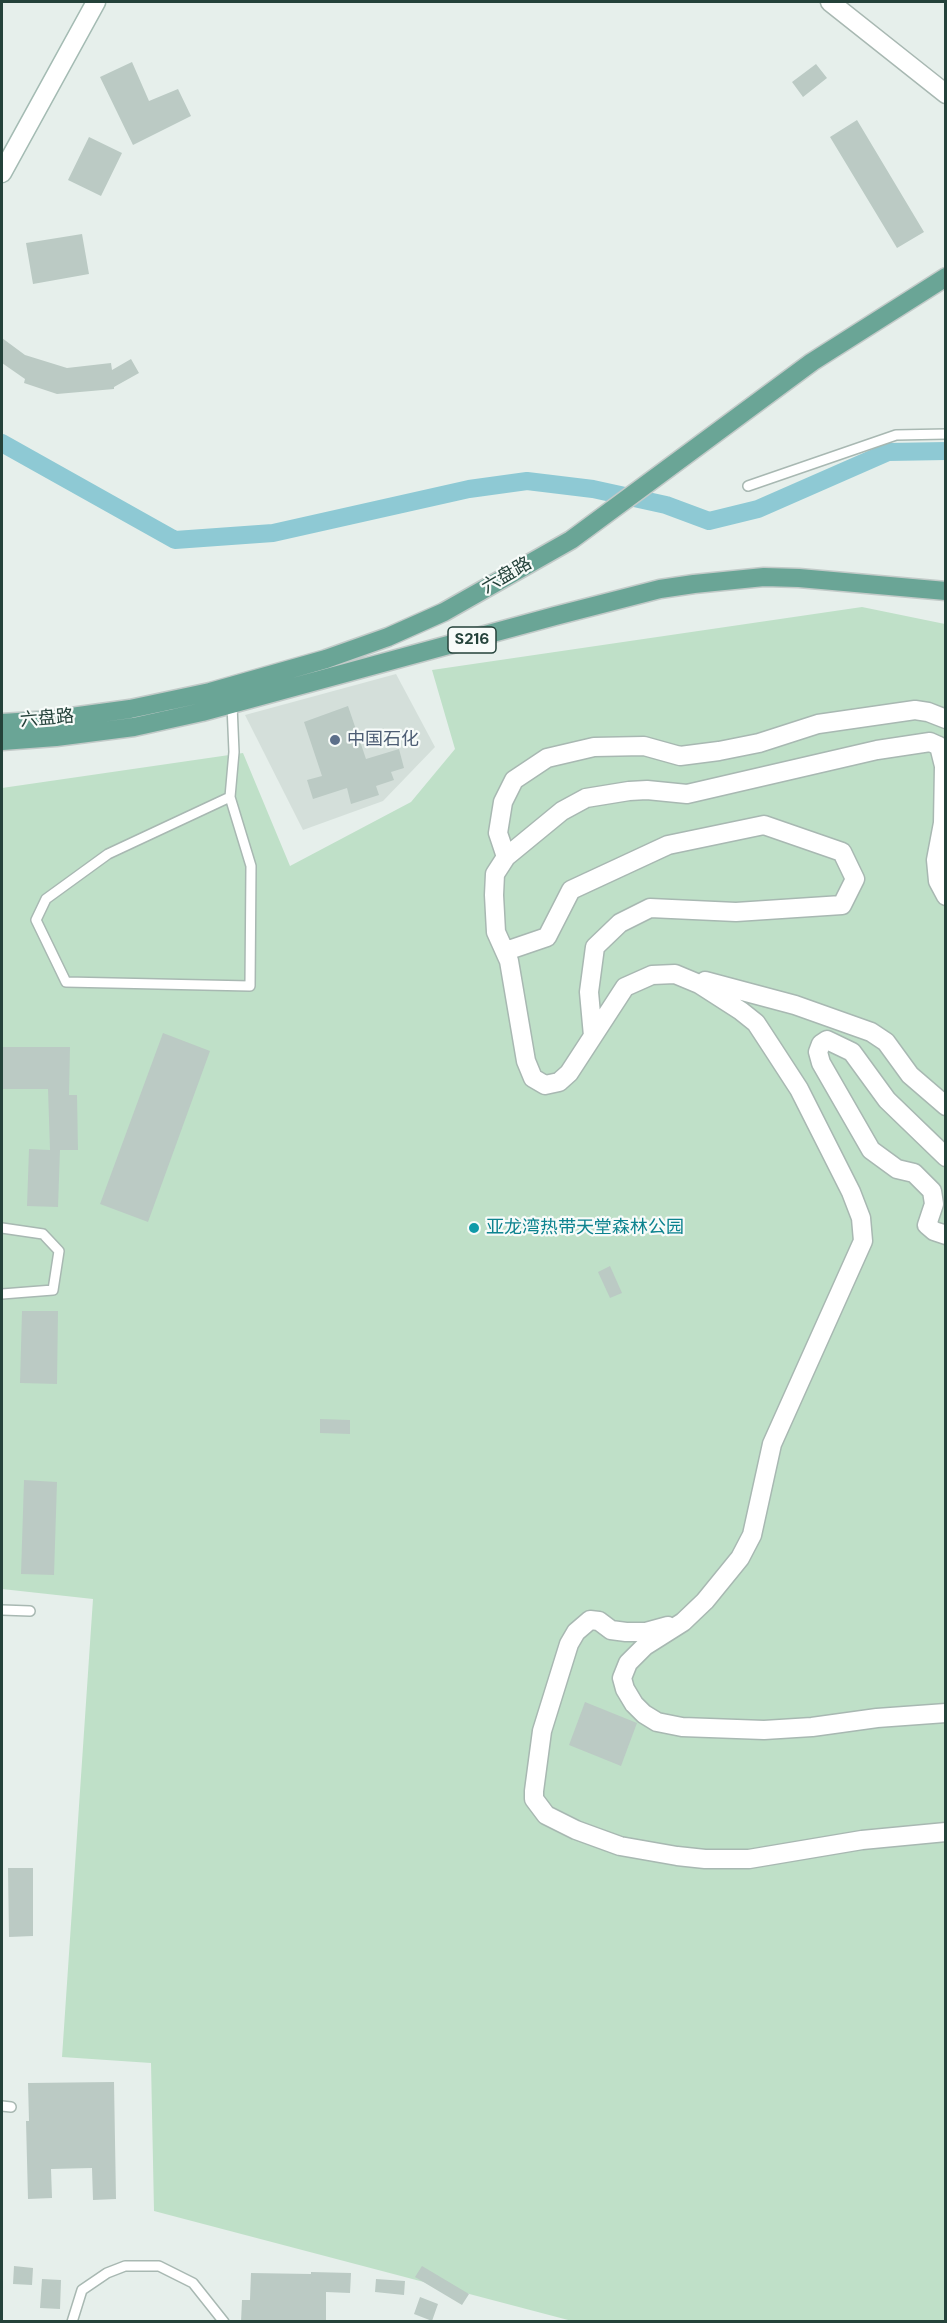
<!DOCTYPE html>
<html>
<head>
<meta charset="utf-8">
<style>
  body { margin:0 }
  #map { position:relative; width:947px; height:2323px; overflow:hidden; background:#e6efeb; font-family:"DM Sans",sans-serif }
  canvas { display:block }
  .frame { position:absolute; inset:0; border:3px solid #24423a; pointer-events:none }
</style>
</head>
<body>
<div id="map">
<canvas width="947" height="2323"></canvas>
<div class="frame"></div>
</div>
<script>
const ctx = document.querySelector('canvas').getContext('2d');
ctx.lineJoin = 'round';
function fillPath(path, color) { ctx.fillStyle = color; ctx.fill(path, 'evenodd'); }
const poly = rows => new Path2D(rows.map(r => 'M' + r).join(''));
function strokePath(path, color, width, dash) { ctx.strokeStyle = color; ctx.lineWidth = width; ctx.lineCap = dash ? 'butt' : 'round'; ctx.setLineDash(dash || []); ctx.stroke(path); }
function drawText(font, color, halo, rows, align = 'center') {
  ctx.font = font + ' "DM Sans","Noto Sans SC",sans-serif'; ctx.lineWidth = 4.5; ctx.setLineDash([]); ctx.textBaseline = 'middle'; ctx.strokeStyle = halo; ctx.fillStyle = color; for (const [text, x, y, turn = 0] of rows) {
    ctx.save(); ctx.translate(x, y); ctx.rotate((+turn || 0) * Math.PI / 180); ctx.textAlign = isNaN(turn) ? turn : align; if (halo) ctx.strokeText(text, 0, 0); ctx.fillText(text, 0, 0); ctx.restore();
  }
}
fillPath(poly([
  [396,674,435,747,383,801,303,830,245,715]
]), '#d4dfda');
fillPath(poly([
  [862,607,945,624,945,2321,572,2321,154,2211,151,2063,62,2057,93,1599,2,1589,2,788,243,753,290,866,411,802,455,749,432,670]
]), '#bfe0c8');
strokePath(poly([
  [2,443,175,540,273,533,469,489,527,481,593,489,666,505,709,521,758,509,888,452,946,451]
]), '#8ec9d4', 18);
fillPath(poly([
  [132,62,149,101,178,89,191,116,133,145,100,77],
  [816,64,827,78,803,97,792,82],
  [857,120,924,232,897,248,830,137],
  [89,137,122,153,101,196,68,180],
  [82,234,89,274,33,284,26,243],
  [2,338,25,355,67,368,111,363,112,370,131,359,139,373,114,387,114,389,57,394,24,383,25,379,2,363],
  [348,706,366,759,399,749,404,768,391,772,394,780,376,786,379,795,351,804,347,788,313,799,307,780,322,776,304,722],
  [163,1033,210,1051,148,1222,100,1204],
  [2,1047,70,1047,69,1095,77,1095,78,1150,53,1150,60,1150,58,1207,27,1206,29,1149,50,1150,48,1089,2,1089],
  [610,1266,622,1293,610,1298,598,1272],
  [22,1311,58,1311,57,1384,20,1383],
  [320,1419,350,1420,350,1434,320,1433],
  [24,1480,57,1482,54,1575,21,1574],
  [585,1702,637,1723,621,1766,569,1745],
  [8,1868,33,1868,33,1936,9,1937],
  [114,2082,116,2199,93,2200,92,2168,51,2169,52,2198,28,2199,26,2121,29,2121,28,2083],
  [14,2266,33,2268,32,2285,13,2284],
  [422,2266,469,2294,462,2305,415,2277],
  [311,2272,351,2273,350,2293,326,2292,326,2320,241,2322,242,2300,250,2300,251,2273,311,2274],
  [42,2279,61,2280,60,2309,40,2308],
  [376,2279,405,2281,404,2295,375,2292],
  [420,2297,438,2304,432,2321,414,2314]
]), '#bbcac4');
const lane = poly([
  [748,486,896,435,946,434],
  [230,797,251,866,250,986,66,982,36,920,46,899,108,854,230,797,234,752,232,705],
  [2,1228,43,1234,59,1251,53,1290,2,1294],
  [2,1610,30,1611],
  [2,2106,11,2107],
  [72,2322,82,2290,107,2273,125,2266,159,2266,193,2283,224,2322]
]);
const street = poly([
  [830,2,946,94],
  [506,857,498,833,503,802,514,780,547,758,594,747,644,746,680,756,719,751,759,743,818,724,915,710,928,712,946,719],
  [946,896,938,881,936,860,943,823,944,766,939,746,930,742,877,750,687,794,647,790,629,791,586,798,562,811,506,857,495,874,494,895,496,932,509,961,526,1061,533,1078,545,1085,559,1082,569,1073,625,987,652,975,675,974,699,984,741,1011,756,1023,773,1049,799,1089,851,1192,861,1218,863,1241,772,1444,752,1535,740,1558,705,1601,683,1622,645,1646,628,1663,622,1678,625,1689,634,1704,644,1714,657,1722,682,1727,764,1730,812,1727,877,1718,946,1713],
  [506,951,547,937,571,890,668,845,764,825,842,852,855,879,842,905,736,912,650,908,620,923,595,947,589,992,593,1036],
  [705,981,795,1005,871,1032,886,1042,910,1075,946,1106],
  [946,1157,887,1100,852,1052,827,1040,821,1044,818,1052,821,1063,871,1150,897,1169,914,1173,932,1191,934,1204,927,1225,934,1231,946,1235],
  [668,1626,646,1632,626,1632,611,1630,599,1621,590,1620,576,1632,569,1644,542,1731,534,1791,534,1799,546,1815,576,1830,620,1846,677,1856,705,1859,749,1859,862,1840,946,1832]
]);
const secondary = poly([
  [2,173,96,2]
]);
const primary = poly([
  [2,723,49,720,130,709,210,692,326,659,388,637,444,612,571,540,812,362,946,277],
  [2,741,56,737,134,727,202,712,555,616,660,589,694,584,764,577,799,578,946,591]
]);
strokePath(lane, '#a8b8b2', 12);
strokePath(street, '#a8b8b2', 21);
strokePath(secondary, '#a4bbb3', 21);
strokePath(primary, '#c2cac8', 21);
strokePath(lane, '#fff', 9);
strokePath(street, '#fff', 18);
strokePath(secondary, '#fff', 18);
strokePath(primary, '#6aa596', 18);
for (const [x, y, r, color] of [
  [335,740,6,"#5c6f8a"],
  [474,1228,6,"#0f9aa8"]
]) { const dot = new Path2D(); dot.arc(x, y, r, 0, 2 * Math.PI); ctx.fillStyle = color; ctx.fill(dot); strokePath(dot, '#f7fbf9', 2); }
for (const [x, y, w] of [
  [472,640,48]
]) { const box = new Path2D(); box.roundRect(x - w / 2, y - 13, w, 26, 4.5); ctx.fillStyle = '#f7fbf9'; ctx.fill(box); strokePath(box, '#24423a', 1.5); }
drawText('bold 16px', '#24423a', null, [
  ["S216",472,640]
]);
drawText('18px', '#24423a', '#f7fbf9', [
  ["六盘路",507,576,-30],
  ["六盘路",47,719,-5]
]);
drawText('18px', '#4e5e75', '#f7fbf9', [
  ["中国石化",347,740]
], 'left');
drawText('18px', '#0d838f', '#f7fbf9', [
  ["亚龙湾热带天堂森林公园",486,1228]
], 'left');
</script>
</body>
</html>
